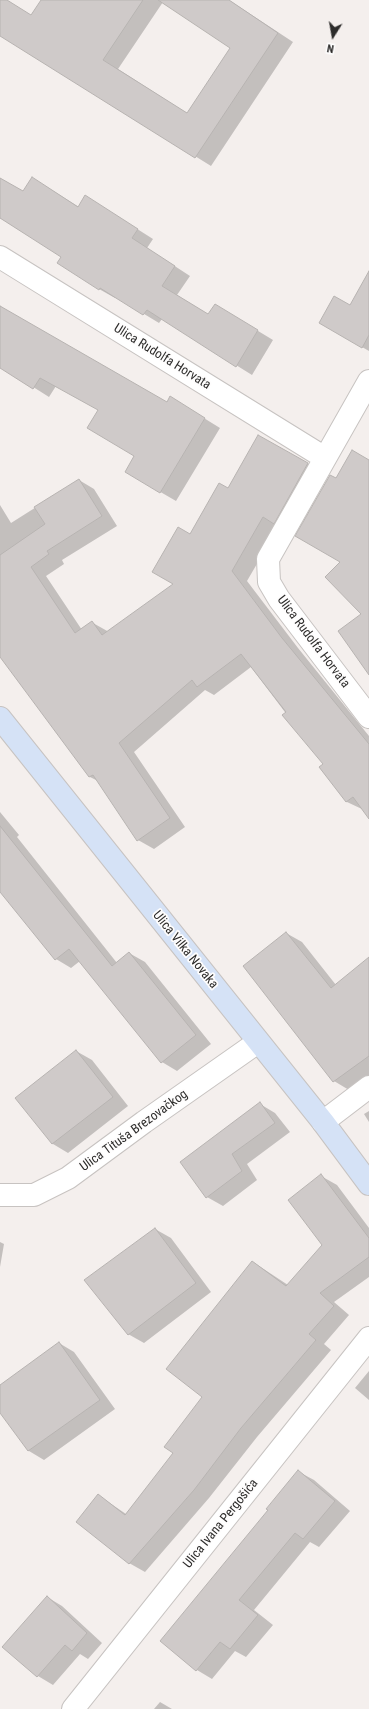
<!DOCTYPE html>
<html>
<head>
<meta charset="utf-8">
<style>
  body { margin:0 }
  #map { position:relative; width:369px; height:1709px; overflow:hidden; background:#f4efed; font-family:"Roboto Condensed",sans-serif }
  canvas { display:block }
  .north { position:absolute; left:313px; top:16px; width:40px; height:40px; -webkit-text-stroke:3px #fefdfd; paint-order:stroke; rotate:191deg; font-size:11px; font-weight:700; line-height:16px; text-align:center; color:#2d2c2b }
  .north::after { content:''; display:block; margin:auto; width:14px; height:18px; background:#2d2c2b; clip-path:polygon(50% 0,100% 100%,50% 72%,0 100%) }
</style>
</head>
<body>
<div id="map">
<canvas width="369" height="1709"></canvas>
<div class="north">N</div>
</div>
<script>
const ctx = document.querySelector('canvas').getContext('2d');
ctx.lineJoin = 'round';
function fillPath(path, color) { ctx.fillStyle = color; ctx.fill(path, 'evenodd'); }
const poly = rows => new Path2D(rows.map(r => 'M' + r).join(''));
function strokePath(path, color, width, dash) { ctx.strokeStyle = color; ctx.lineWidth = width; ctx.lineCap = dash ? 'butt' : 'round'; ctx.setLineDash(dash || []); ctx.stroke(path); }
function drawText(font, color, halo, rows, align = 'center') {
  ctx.font = font + ' "Roboto Condensed",sans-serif'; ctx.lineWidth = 3.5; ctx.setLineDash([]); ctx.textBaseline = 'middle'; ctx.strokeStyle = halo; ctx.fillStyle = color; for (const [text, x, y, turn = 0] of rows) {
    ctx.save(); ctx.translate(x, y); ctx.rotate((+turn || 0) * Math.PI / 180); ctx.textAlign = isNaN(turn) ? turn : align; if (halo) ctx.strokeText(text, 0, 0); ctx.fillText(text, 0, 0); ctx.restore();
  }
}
fillPath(poly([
  [0,0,6,0,31,16,42,0,229,0,293,42,211,166,0,35],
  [163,2,232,48,188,114,118,69],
  [0,178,23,192,47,187,79,207,101,206,153,239,147,248,190,276,177,295,209,315,230,314,273,340,252,375,162,319,159,323,116,297,115,298,99,289,62,256,0,218],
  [369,301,369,351,320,323,350,306],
  [0,306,32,326,167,404,186,407,220,428,176,501,126,472,136,456,99,410,56,386,49,397,0,366],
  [258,437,323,472,279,526,247,581,298,648,369,736,369,817,364,810,347,802,320,768,324,764,251,667,214,695,205,690,134,752,185,827,154,849,138,840,98,781,90,777,0,655,0,505,11,523,79,480,94,489,117,526,62,560,64,564,46,576,82,630,93,623,109,632,175,584,191,535,229,490],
  [0,812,19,835,17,837,117,963,129,953,145,962,211,1044,177,1071,162,1062,80,961,71,968,56,959,0,889],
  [286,933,302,942,336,985,369,959,369,1076,349,1090,334,1081],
  [76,1051,92,1060,128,1106,68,1153,53,1144,17,1098],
  [260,1104,275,1113,290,1132,247,1164,257,1180,223,1206,207,1197],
  [369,1111,369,1122,364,1114],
  [321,1176,337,1185,369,1228,369,1277,334,1302,349,1315,324,1344,331,1350,257,1437,209,1498,145,1572,129,1563,98,1495,126,1514,174,1453,203,1397,253,1262,288,1285,323,1245],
  [155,1229,171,1238,211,1292,144,1343,128,1334],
  [0,1242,4,1244,0,1267],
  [59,1343,74,1352,115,1409,44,1460,29,1451,0,1411,0,1386],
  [369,1371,369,1400,355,1388],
  [299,1472,314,1480,350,1511,319,1547,310,1542,254,1610,273,1625,246,1657,235,1651,212,1679,197,1670,161,1641,270,1510],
  [47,1597,62,1606,102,1643,88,1659,80,1654,53,1685,38,1676],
  [160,1702,172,1709,154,1709]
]), '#0003');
const building = poly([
  [0,0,7,0,31,15,41,0,143,0,103,60,187,113,230,48,158,0,229,0,278,33,195,158,0,36,0,0],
  [32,177,78,207,85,195,138,229,132,238,175,266,162,286,208,314,215,304,258,330,236,367,147,310,143,315,100,288,99,290,57,263,61,257,0,218,0,178,23,191,32,177],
  [369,271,369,335,362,348,319,323,334,296,350,305,369,271],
  [0,306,167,402,170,396,205,418,160,493,125,472,134,456,87,428,98,410,40,378,33,389,0,368,0,306],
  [258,435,308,463,274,524,263,517,232,571,282,638,369,744,369,819,353,797,346,802,319,767,323,764,282,715,286,712,241,654,197,687,192,680,119,743,170,818,137,841,93,775,89,777,0,657,0,555,45,524,34,507,79,479,102,516,47,551,49,554,31,567,75,633,92,621,102,635,173,584,152,572,178,527,190,534,219,483,228,488,258,435],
  [352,450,369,460,369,675,338,631,361,614,325,577,340,562,295,536,330,475,336,478,352,450],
  [0,826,112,966,129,952,196,1035,161,1063,69,949,55,960,0,892,0,826],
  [286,932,331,988,369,957,369,1056,333,1082,243,966,286,932],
  [76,1050,113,1097,52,1144,15,1098,76,1050],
  [260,1102,275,1123,232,1154,242,1171,206,1198,180,1162,260,1102],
  [321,1174,369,1238,369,1257,320,1293,334,1306,309,1334,316,1340,241,1428,194,1490,129,1564,76,1522,98,1494,125,1515,173,1453,164,1447,202,1397,166,1369,252,1261,286,1286,322,1245,288,1200,321,1174],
  [155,1228,196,1283,128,1335,84,1280,155,1228],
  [59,1342,100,1400,28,1451,0,1413,0,1385,59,1342],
  [298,1470,335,1501,303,1539,295,1533,239,1600,258,1615,230,1649,220,1642,196,1671,160,1641,268,1510,266,1509,298,1470],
  [47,1596,87,1633,72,1651,65,1645,37,1677,2,1647,47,1596]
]);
fillPath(building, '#cfcac9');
strokePath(building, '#b7b3b1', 1);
const street = poly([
  [0,257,325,458],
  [369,381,268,559,269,582,279,599,369,717],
  [323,1122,369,1087],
  [0,1195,34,1195,68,1178,144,1122,258,1042],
  [73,1709,369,1338]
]);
const secondary = poly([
  [0,718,323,1122,369,1184]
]);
strokePath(street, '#c7c3c1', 24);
strokePath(secondary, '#c7c3c1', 24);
strokePath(street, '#fff', 22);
strokePath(secondary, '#d5e2f6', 22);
drawText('13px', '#2d2c2b', '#fefdfd', [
  ["Ulica Rudolfa Horvata",162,357,32],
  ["Ulica Rudolfa Horvata",313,642,53],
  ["Ulica Vilka Novaka",185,950,51],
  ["Ulica Tituša Brezovačkog",134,1131,-36],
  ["Ulica Ivana Pergošića",221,1524,-51]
]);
</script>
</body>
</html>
